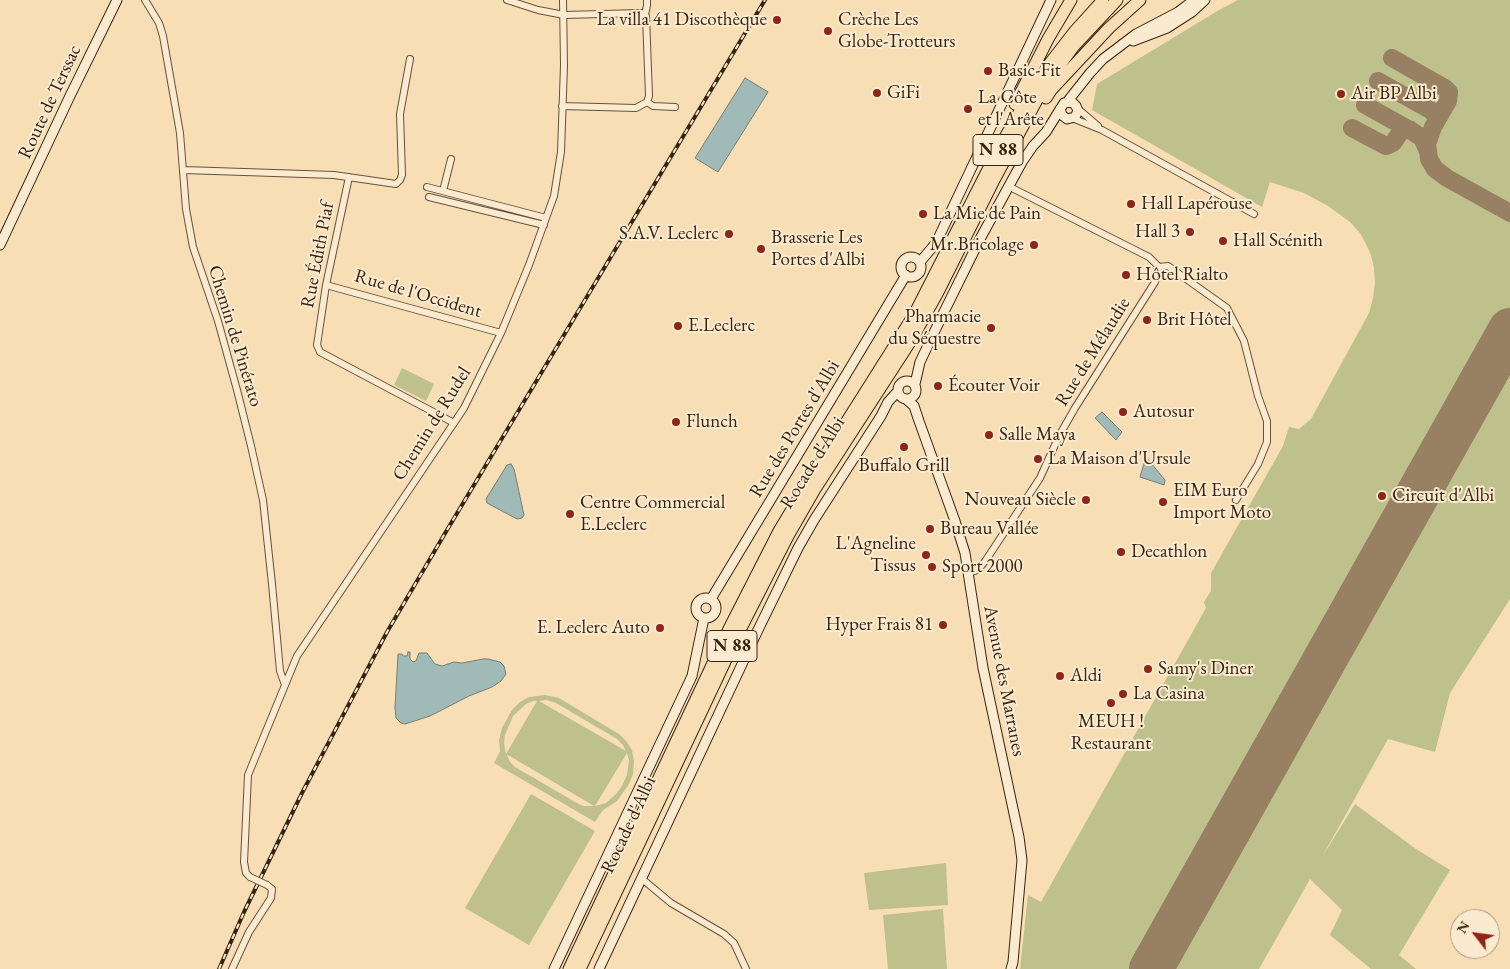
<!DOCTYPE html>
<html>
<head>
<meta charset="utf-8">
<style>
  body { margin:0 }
  #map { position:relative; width:1510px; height:969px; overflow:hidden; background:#f7deb5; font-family:"EB Garamond",serif }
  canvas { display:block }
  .north { position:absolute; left:1450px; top:909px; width:50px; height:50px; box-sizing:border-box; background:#faeacf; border:1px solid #ac9b83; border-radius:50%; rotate:300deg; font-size:14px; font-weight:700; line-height:20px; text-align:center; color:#372410 }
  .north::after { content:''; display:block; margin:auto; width:18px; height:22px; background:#8f2418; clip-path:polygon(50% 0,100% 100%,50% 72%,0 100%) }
</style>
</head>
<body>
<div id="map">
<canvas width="1510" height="969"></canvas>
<div class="north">N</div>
</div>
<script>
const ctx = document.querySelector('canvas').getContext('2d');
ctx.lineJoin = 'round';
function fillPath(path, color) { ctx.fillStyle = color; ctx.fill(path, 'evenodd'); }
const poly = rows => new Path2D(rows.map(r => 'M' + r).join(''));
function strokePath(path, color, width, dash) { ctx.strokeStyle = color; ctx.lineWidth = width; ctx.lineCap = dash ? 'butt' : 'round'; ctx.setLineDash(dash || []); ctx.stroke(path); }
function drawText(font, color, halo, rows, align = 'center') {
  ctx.font = font + ' "EB Garamond",serif'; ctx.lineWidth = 4; ctx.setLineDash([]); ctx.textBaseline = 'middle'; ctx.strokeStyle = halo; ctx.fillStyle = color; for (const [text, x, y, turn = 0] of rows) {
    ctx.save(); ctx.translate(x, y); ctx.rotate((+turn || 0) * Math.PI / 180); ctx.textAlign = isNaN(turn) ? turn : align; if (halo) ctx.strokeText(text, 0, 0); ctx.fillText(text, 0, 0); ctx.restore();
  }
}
fillPath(poly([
  [1238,0,1510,0,1510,599,1450,693,1435,752,1388,739,1322,857,1355,804,1416,849,1450,870,1399,955,1416,969,1371,969,1330,935,1342,910,1310,879,1259,969,1020,969,1028,895,1041,902,1206,608,1204,602,1211,591,1211,573,1283,446,1289,427,1299,429,1311,419,1369,313,1373,298,1375,283,1374,268,1371,255,1366,244,1360,233,1350,222,1328,206,1304,193,1270,182,1262,207,1092,110,1097,84,1219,10],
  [402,368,434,384,426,401,394,385],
  [545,695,559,698,619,734,627,742,632,750,634,761,633,774,629,784,617,801,603,810,595,822,494,763,500,751,499,740,502,728,512,710,520,702,529,697],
  [546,700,556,703,617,739,623,745,626,751,539,701],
  [533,701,537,701,506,754,504,743,505,735,513,716,526,704],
  [627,753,629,760,627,775,622,786,617,793,606,803,595,806],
  [507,755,508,755,594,806,583,806,577,803,515,767,510,762],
  [531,794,595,831,529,945,465,908],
  [946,863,948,905,869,910,864,873],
  [943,909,947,969,888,969,883,915]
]), '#bfc18c');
const water = poly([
  [745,78,768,92,718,172,695,158,745,78],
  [1102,412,1122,432,1116,440,1095,418,1102,412],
  [1146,457,1165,480,1164,485,1140,477,1146,457],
  [511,464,514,469,524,515,522,518,517,519,487,503,486,499,507,465,511,464],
  [408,652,410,652,410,659,413,662,416,661,419,653,427,653,435,664,442,666,454,662,462,663,483,659,488,659,500,662,504,666,506,674,501,681,492,687,469,696,430,716,405,724,401,723,396,718,395,708,398,654,402,654,403,656,407,656,408,652]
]);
fillPath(water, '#a0bab7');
strokePath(water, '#767e74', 1);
strokePath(poly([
  [1392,58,1445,88,1449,92,1448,101,1433,127,1427,144,1429,159,1435,169,1447,178,1510,213],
  [1378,81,1432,111,1436,117,1436,122],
  [1365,105,1410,130],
  [1352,128,1386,146,1393,143,1402,130,1409,129,1422,138,1427,149]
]), '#978162', 18);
strokePath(poly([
  [1151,969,1510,330]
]), '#978162', 44);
const street = poly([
  [145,0,159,23,163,36,180,133,186,209,193,247,218,321,237,390,251,446,263,500,272,584,280,671,285,685],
  [507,0,538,10,564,15,641,13,646,16,649,96,647,102,636,108,562,106],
  [645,14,647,6,647,0],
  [647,102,653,106,675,107],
  [1077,108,1098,126],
  [1072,118,1102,130,1254,214],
  [184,170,334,175,396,184,400,180,402,175,400,114,410,59],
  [349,177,326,285,317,345,320,352,454,423],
  [1008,186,1149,257,1159,267],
  [427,187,546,218],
  [443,191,451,159],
  [429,197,544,225],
  [1159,267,1168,266,1227,308,1244,341,1258,396,1267,421,1267,442,1258,464,1236,500],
  [326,285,501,333],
  [968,573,978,570,986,560,1040,478,1059,436,1075,408,1155,282,1159,267],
  [250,877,246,873,244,862,248,775,297,656,464,408,501,333,529,265,554,196,561,152,564,65,563,0],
  [641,878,671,903,724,934,734,943,746,969],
  [232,969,249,932,271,898,272,889,267,885]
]);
const secondary = poly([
  [1133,41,1167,28,1192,12,1205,0],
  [1067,102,1090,73,1103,59,1136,34,1178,12,1194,0],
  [0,245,69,98,117,0],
  '901 267a10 10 0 1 1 20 0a10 10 0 1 1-20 0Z',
  [920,262,936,243,1051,0],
  '898 390a9 9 0 1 1 18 0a9 9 0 1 1-18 0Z',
  [915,384,920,362,941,318,980,239,1022,162,1033,146,1046,132,1064,103,1072,102,1076,106,1078,111,1075,117,1067,119,1062,115,1060,109],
  [906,399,914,406,919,421,955,521,965,553,983,668,1019,837,1022,860,1013,962,1011,969],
  '696 608a10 10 0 1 1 20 0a10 10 0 1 1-20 0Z',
  [711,599,906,275],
  [554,969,692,676,704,618],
  [599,969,758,630,798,548,814,520,881,416,888,402,898,391]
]);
const highway = poly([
  [1046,98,1052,89,1109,28,1140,0],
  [1015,104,1048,39,1071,0],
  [569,969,729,629,779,531,806,486,914,315,999,148,1032,90,1047,67,1075,31,1103,0],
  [580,969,739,632,788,536,815,489,912,339,938,292,993,182,1038,98,1054,73,1074,46,1117,0]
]);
strokePath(street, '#675239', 8);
strokePath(secondary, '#372410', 11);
strokePath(highway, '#372410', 13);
strokePath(street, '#faeacf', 6);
strokePath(secondary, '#faeacf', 9);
strokePath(highway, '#f7deb5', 11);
const rail = poly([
  [219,969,244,912,302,793,387,632,447,530,765,0]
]);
strokePath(rail, '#372410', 4);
strokePath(rail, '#faeacf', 2, [5.5]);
const streetBridge = poly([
  [250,877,267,885]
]);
strokePath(streetBridge, '#675239', 8, []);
strokePath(streetBridge, '#faeacf', 6);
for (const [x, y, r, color] of [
  [777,20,5,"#8f2418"],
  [828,31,5,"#8f2418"],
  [988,71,5,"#8f2418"],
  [877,93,5,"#8f2418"],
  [1341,94,5,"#8f2418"],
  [968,109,5,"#8f2418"],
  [1131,204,5,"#8f2418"],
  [923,214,5,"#8f2418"],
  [1190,232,5,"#8f2418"],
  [729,234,5,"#8f2418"],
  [1223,241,5,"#8f2418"],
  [1034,245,5,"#8f2418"],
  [761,249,5,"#8f2418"],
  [1126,275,5,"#8f2418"],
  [1147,320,5,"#8f2418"],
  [678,326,5,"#8f2418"],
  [991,328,5,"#8f2418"],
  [938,386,5,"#8f2418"],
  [1123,412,5,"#8f2418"],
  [676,422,5,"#8f2418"],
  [989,435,5,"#8f2418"],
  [904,447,5,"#8f2418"],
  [1038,459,5,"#8f2418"],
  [1382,496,5,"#8f2418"],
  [1086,500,5,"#8f2418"],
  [1163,502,5,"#8f2418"],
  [570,514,5,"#8f2418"],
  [930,529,5,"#8f2418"],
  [1121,552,5,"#8f2418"],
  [926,555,5,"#8f2418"],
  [932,567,5,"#8f2418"],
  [943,625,5,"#8f2418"],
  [660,628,5,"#8f2418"],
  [1148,669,5,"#8f2418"],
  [1060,676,5,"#8f2418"],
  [1123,694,5,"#8f2418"],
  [1111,703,5,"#8f2418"]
]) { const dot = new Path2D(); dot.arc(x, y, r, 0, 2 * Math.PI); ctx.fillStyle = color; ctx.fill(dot); strokePath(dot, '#faeacf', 2); }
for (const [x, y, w] of [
  [998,150,50],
  [732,646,50]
]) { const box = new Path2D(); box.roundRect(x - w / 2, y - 15.5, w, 31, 4); ctx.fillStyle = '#faeacf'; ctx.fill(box); strokePath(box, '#372410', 1); }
drawText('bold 18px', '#372410', null, [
  ["N 88",998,150],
  ["N 88",732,646]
]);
drawText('19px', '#372410', '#faeacf', [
  ["La villa 41 Discothèque",767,20,"right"],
  ["Crèche Les",838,20],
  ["Globe-Trotteurs",838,42],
  ["Basic-Fit",998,71],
  ["GiFi",887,93],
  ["Air BP Albi",1351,94],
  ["La Côte",978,98],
  ["et l'Arête",978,120],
  ["Hall Lapérouse",1141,204],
  ["La Mie de Pain",933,214],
  ["Hall 3",1180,232,"right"],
  ["S.A.V. Leclerc",719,234,"right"],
  ["Brasserie Les",771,238],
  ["Portes d'Albi",771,260],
  ["Hall Scénith",1233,241],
  ["Mr.Bricolage",1024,245,"right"],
  ["Hôtel Rialto",1136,275],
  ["Pharmacie",981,317,"right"],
  ["du Séquestre",981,339,"right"],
  ["Brit Hôtel",1157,320],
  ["E.Leclerc",688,326],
  ["Écouter Voir",948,386],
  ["Autosur",1133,412],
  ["Flunch",686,422],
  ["Salle Maya",999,435],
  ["La Maison d'Ursule",1048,459],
  ["Buffalo Grill",904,466,"center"],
  ["EIM Euro",1173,491],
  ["Import Moto",1173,513],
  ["Circuit d'Albi",1392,496],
  ["Nouveau Siècle",1076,500,"right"],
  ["Centre Commercial",580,503],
  ["E.Leclerc",580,525],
  ["Bureau Vallée",940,529],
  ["L'Agneline",916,544,"right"],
  ["Tissus",916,566,"right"],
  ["Decathlon",1131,552],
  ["Sport 2000",942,567],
  ["Hyper Frais 81",933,625,"right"],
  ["E. Leclerc Auto",650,628,"right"],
  ["Samy's Diner",1158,669],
  ["Aldi",1070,676],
  ["La Casina",1133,694],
  ["MEUH !",1111,722,"center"],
  ["Restaurant",1111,744,"center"]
], 'left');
drawText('19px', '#372410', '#faeacf', [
  ["Route de Terssac",50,102,-65],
  ["Rue Édith Piaf",318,255,-79],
  ["Rue de l'Occident",418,294,16],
  ["Chemin de Pinérato",235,336,73],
  ["Rue de Mélaudie",1093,352,-58],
  ["Chemin de Rudel",432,424,-58],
  ["Rue des Portes d'Albi",795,429,-59],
  ["Rocade d'Albi",813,463,-58],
  ["Avenue des Marranes",1004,681,79],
  ["Rocade d'Albi",629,825,-65]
]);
</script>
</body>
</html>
